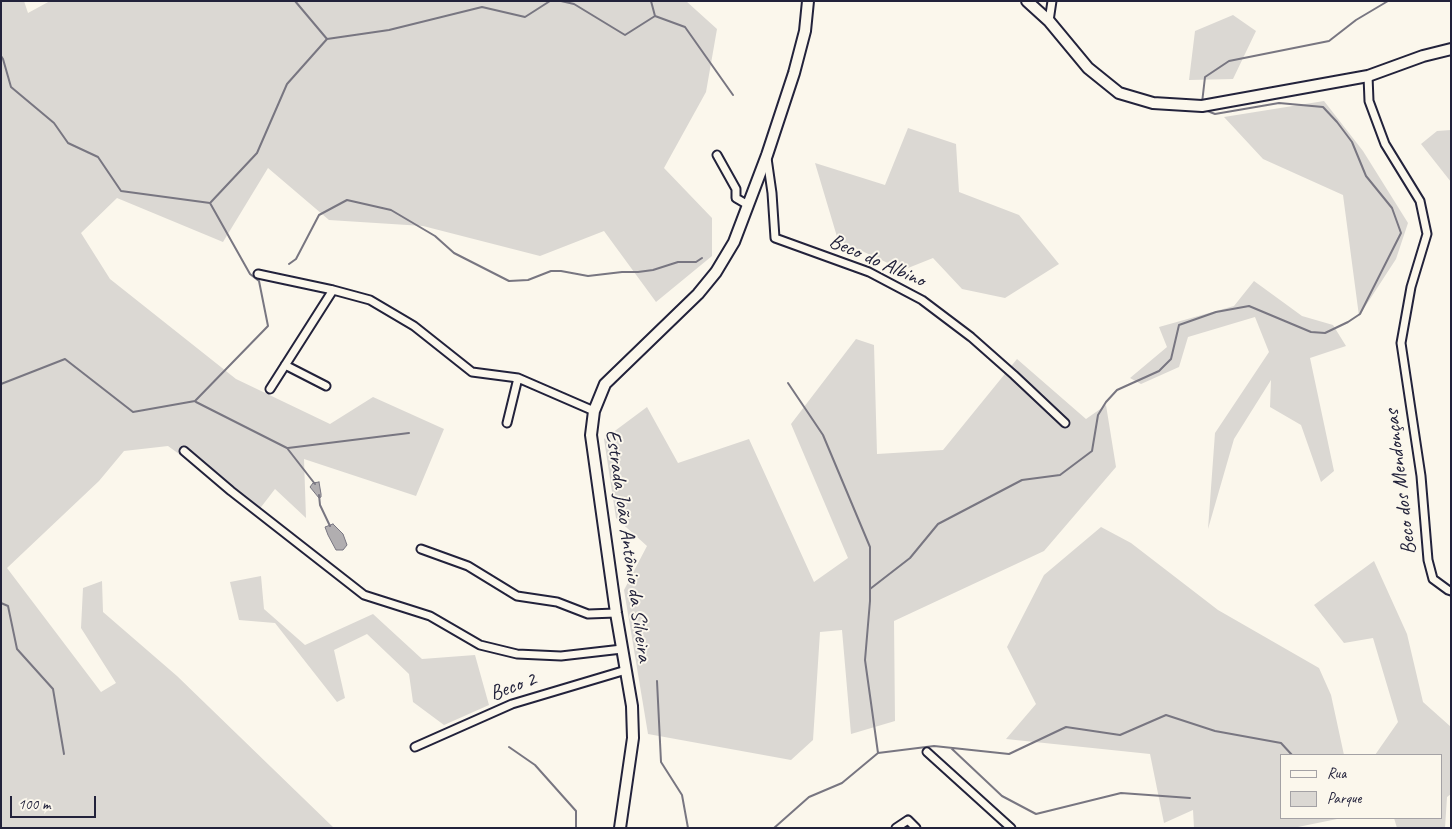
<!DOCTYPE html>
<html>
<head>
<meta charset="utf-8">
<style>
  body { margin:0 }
  #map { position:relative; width:1452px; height:829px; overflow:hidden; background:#fbf7ec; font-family:Caveat,sans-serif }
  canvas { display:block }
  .frame { position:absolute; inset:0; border:2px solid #22223b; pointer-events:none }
  .legend { position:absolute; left:1280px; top:754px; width:162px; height:65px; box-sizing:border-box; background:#fbf7ec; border:1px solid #a4a2a5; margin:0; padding:6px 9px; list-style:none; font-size:15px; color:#22223b }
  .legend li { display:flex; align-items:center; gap:10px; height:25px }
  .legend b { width:25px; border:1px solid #a4a2a5 }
  .scale { position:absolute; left:10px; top:796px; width:86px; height:22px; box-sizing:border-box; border:2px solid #22223b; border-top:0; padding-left:6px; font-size:15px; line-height:18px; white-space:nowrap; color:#22223b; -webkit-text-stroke:4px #fbf7ec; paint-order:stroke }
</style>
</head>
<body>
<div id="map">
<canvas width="1452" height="829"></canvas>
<div class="frame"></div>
<ul class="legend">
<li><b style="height:6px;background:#fbf7ec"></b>Rua</li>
<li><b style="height:14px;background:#dbd8d3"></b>Parque</li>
</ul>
<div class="scale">100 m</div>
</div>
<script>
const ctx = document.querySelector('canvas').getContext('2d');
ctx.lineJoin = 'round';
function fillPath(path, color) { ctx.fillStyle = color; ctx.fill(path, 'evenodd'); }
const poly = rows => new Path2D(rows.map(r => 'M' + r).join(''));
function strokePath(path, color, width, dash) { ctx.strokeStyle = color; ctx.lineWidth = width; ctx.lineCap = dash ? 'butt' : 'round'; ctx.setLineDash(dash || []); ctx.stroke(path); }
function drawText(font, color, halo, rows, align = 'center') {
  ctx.font = font + ' Caveat,sans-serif'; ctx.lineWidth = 4; ctx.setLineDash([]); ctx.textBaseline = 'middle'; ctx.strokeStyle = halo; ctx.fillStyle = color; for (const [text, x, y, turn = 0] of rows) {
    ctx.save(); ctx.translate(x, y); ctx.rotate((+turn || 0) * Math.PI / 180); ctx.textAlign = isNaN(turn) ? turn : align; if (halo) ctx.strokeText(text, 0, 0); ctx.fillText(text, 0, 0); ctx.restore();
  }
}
fillPath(poly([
  [1,1,24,1,28,13,50,1,686,1,717,29,706,92,664,168,712,218,712,256,656,302,604,231,540,256,423,226,329,220,268,168,223,242,117,198,81,233,110,279,236,379,330,424,373,397,444,429,416,496,304,459,306,518,275,489,258,511,168,446,124,451,99,481,7,568,101,692,116,683,81,628,83,588,102,581,103,612,177,676,334,828,1,828],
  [1233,15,1256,31,1233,79,1189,80,1195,31],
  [1324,101,1363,151,1408,223,1396,259,1359,316,1343,195,1263,159,1224,117],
  [908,128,956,144,959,192,1019,215,1059,264,1005,298,962,289,933,258,903,270,838,240,815,163,885,185],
  [1451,130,1451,182,1421,144,1437,131],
  [1254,281,1302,316,1333,325,1346,346,1310,358,1334,471,1321,482,1301,425,1270,407,1271,380,1234,439,1208,529,1215,433,1269,352,1255,317,1188,337,1179,367,1141,384,1130,378,1167,347,1159,327,1234,306],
  [856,339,874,345,877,454,943,450,1017,359,1086,419,1106,405,1116,467,1044,551,894,621,895,721,851,734,842,630,820,632,813,740,791,760,648,734,624,590,647,546,616,518,604,439,647,407,678,463,749,439,814,582,848,558,791,424],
  [1101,527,1131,543,1218,610,1319,668,1331,695,1344,755,1281,755,1281,818,1342,818,1293,828,1194,828,1193,810,1164,823,1150,754,1006,739,1036,704,1007,647,1044,575],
  [1374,561,1407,634,1423,702,1451,727,1451,794,1447,797,1445,828,1397,828,1394,818,1441,818,1441,755,1375,755,1398,722,1373,638,1344,643,1314,605],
  [261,576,264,609,305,645,373,614,422,659,475,655,489,705,444,725,413,702,409,674,367,634,334,650,345,698,337,702,275,623,239,620,230,582]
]), '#dbd8d3');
const water = poly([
  [319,482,321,494,321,497,319,498,310,487,313,483,319,482],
  [333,524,343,534,347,545,343,550,336,550,328,535,325,527,333,524]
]);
fillPath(water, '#b1aeb0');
strokePath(water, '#787681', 1);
strokePath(poly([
  [295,1,327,39],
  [561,1,574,4,625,35,655,16,685,27,733,95],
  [651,1,655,16],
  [1,56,3,59,11,87,54,123,68,143,98,157,121,191,210,203,250,274,259,281,268,326,195,401,133,412,65,359,1,384],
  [1202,103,1205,77,1229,61,1329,41,1356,20,1388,1],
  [211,202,257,153,287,84,327,39,389,30,482,7,525,17,550,1],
  [289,264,296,259,319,215,347,200,391,210,435,236,454,253,509,281,528,280,551,271,561,271,588,276,622,272,638,272,653,270,678,262,696,262,702,258],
  [788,383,823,435,870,547,870,601,865,660,878,753],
  [196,402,287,448,315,484],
  [288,448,409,433],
  [319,495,320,505,330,526],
  [870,589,910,558,938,524,1022,480,1060,475,1092,451,1098,415,1106,402,1117,390,1159,371,1171,359,1179,325,1216,312,1249,306,1311,332,1325,333,1348,322,1360,314,1401,233,1392,208,1366,176,1352,142,1337,122,1323,107,1279,103,1215,114,1205,110],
  [1,603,8,606,17,649,53,689,64,754],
  [657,681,661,762,682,795,688,828],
  [509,747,535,765,576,811,576,828],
  [951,748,1002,796,1036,814,1121,793,1190,798],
  [774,828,809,797,842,783,878,753,934,746,1009,754,1066,727,1120,735,1166,715,1215,731,1281,743,1292,755]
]), '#787681', 2);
const street = poly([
  [1049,21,1052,1],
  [1368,76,1369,101,1385,144,1420,201,1427,234,1411,287,1401,343,1421,476,1428,560,1433,579,1448,590,1451,591],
  [717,155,736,189,736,198,748,205],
  [767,158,772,193,775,238,869,272,922,300,971,337,1014,375,1065,423],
  [258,274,333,290,370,300,414,326,472,372,518,378,594,411],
  [285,365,326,386],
  [270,389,333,290],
  [507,423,518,378],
  [184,451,231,491,364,595,430,616,480,645,517,654,561,656,622,649],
  [421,549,468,566,517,596,557,602,588,614,616,613],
  [415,747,512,704,626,670],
  [927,752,1011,828],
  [896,828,908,820,916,828]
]);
const secondary = poly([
  [1027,1,1049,21,1088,68,1119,93,1153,103,1202,106,1368,76,1423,56,1451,49],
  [620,828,633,738,632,706,616,613,591,435,594,411,605,384,698,294,716,272,734,242,767,155,794,73,805,31,808,1]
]);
strokePath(street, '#22223b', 11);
strokePath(secondary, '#22223b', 14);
strokePath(street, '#fbf7ec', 7);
strokePath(secondary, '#fbf7ec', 10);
drawText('21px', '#22223b', '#fbf7ec', [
  ["Beco do Albino",877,261,24],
  ["Beco dos Mendonças",1401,482,-97],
  ["Estrada João Antônio da Silveira",628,546,82],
  ["Beco 2",513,687,-20]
]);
</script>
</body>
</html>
